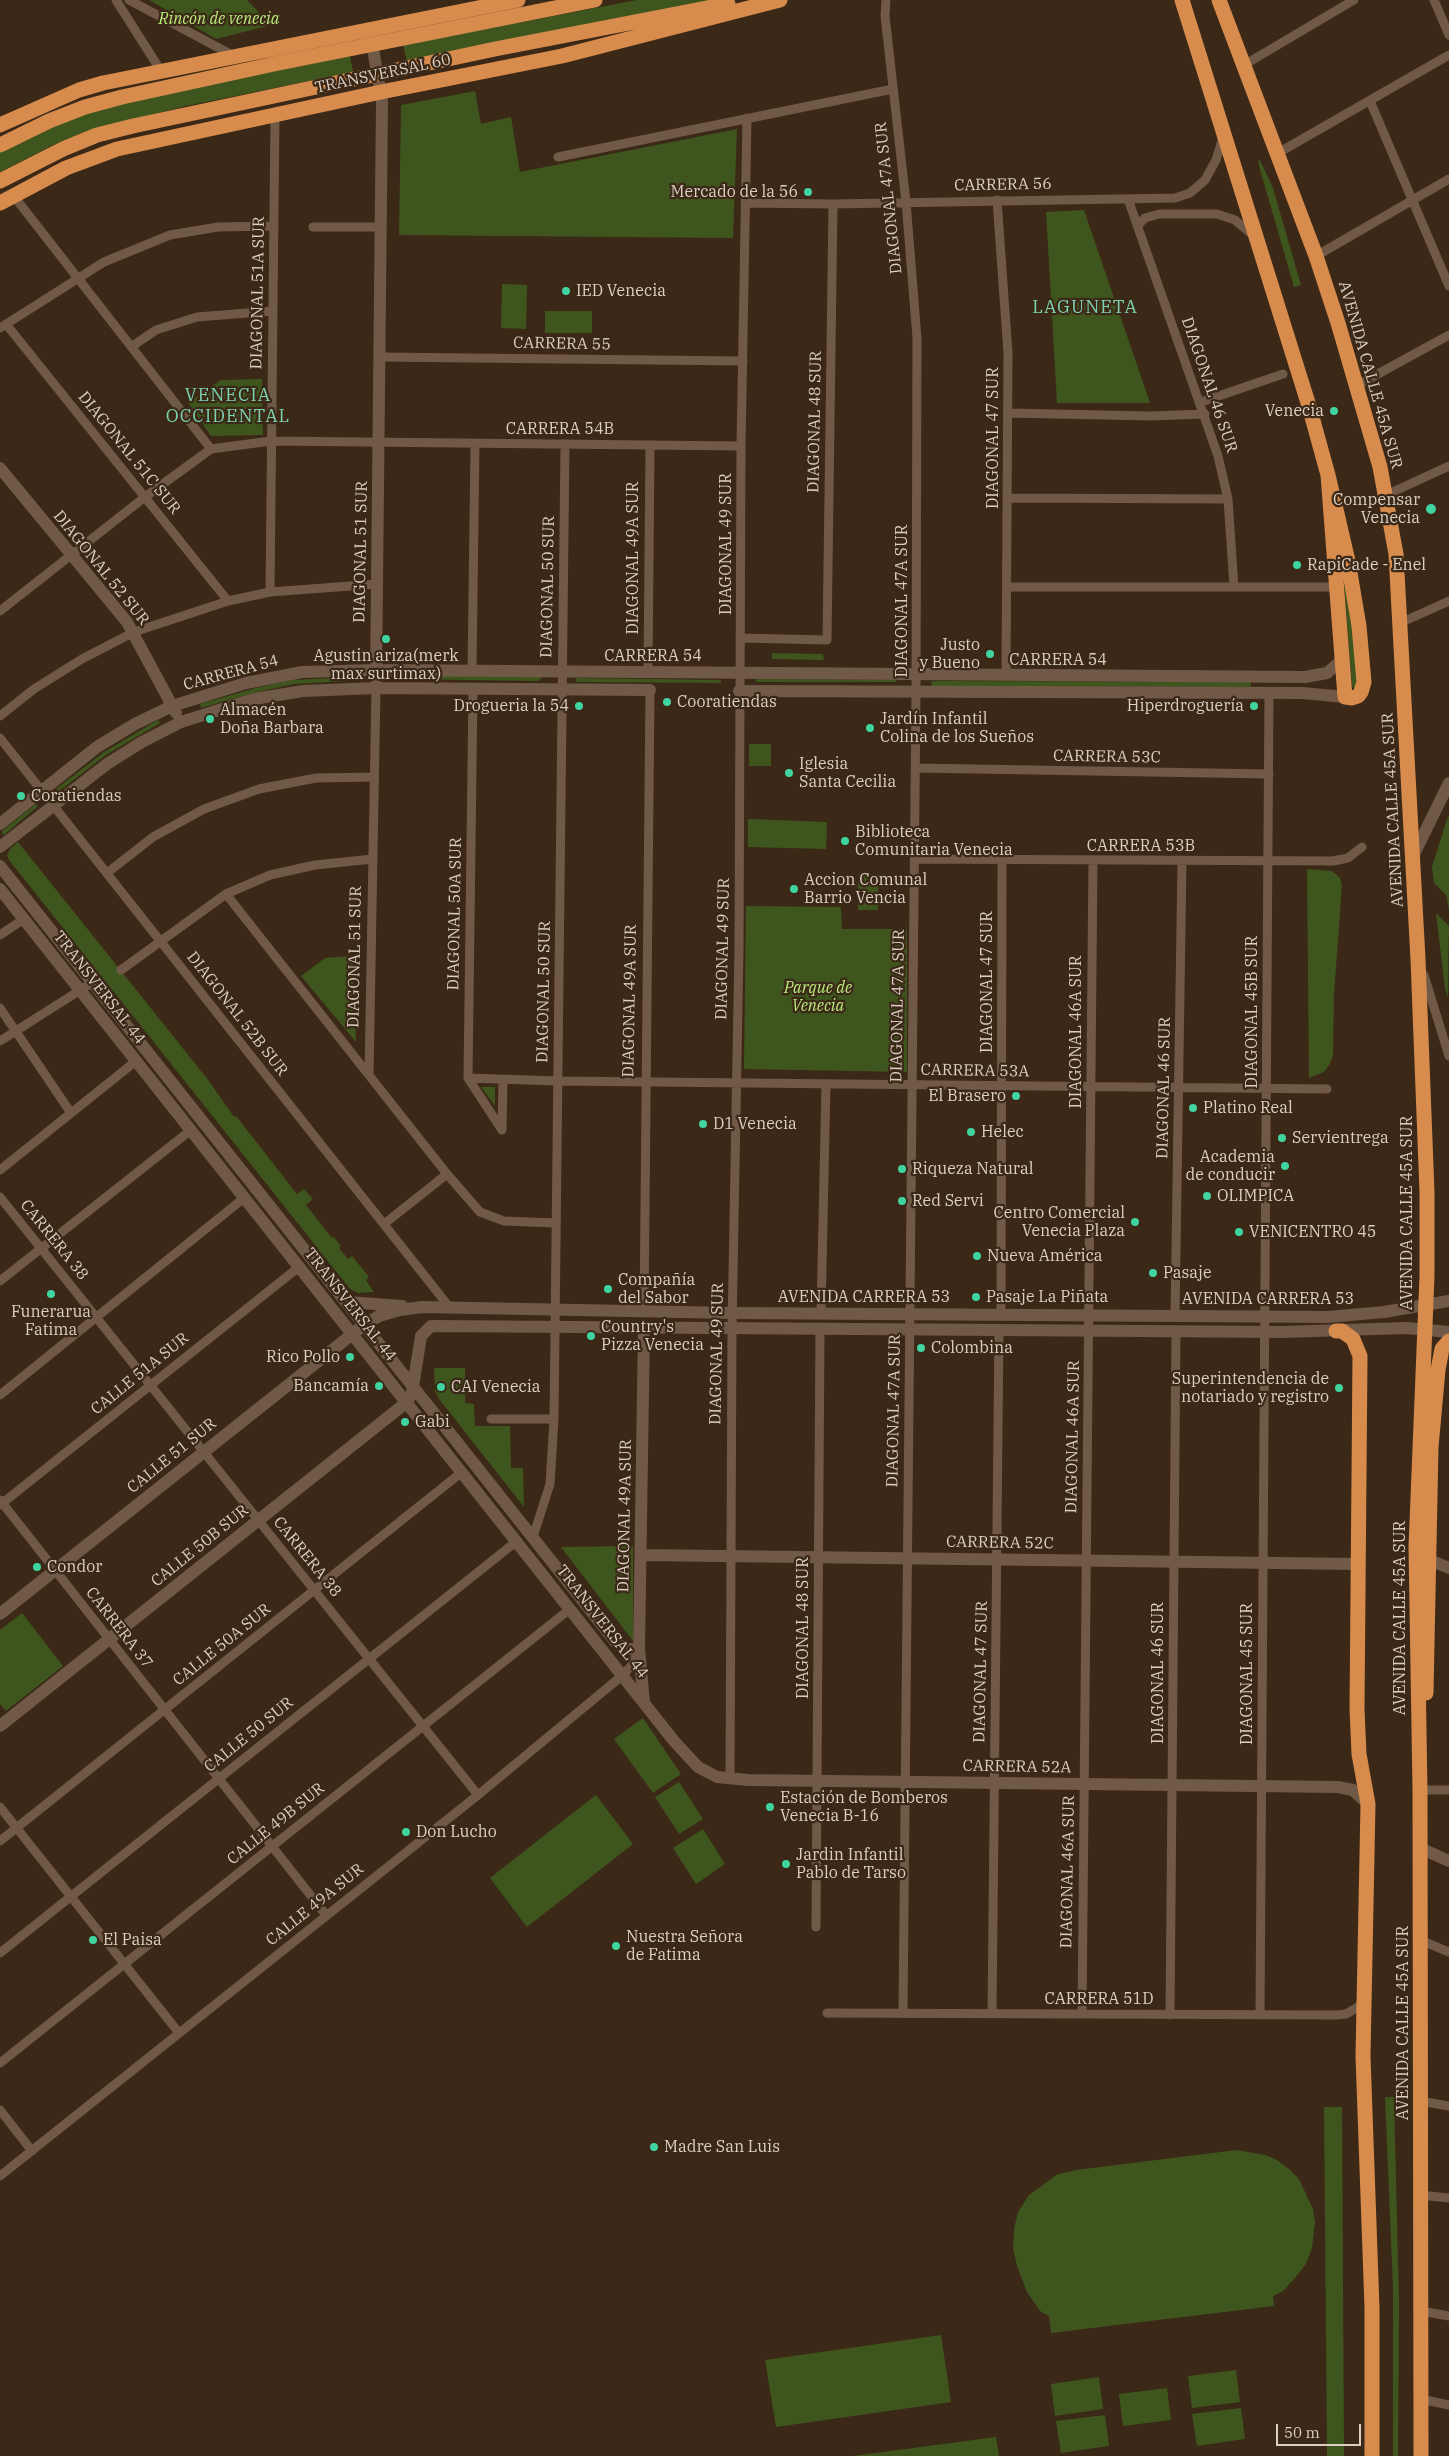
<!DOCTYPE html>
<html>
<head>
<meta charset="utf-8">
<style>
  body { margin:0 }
  #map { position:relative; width:1449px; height:2456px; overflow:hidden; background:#3b2816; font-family:"IBM Plex Serif",serif }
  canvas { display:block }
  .scale { position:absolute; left:1276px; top:2424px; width:85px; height:22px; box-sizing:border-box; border:2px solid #dbcfc4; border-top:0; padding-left:6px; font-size:15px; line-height:18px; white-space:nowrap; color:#dbcfc4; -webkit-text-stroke:4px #3b2816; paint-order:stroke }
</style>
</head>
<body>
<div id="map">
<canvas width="1449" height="2456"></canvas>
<div class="scale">50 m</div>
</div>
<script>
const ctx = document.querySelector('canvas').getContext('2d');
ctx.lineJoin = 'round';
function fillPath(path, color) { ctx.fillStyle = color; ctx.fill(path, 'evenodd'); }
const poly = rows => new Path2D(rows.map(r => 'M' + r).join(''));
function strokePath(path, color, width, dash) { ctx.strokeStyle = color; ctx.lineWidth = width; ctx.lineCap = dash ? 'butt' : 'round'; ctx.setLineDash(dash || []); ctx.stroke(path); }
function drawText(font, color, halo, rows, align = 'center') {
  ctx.font = font + ' "IBM Plex Serif",serif'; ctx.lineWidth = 4.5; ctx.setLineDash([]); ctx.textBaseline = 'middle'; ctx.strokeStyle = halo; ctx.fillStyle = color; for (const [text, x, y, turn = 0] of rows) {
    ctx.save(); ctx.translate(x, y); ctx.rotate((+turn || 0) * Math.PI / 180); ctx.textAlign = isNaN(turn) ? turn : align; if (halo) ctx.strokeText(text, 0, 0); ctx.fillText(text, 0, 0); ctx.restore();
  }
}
fillPath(poly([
  [149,0,247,0,271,25,216,39],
  [637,0,721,0,407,62,403,45],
  [350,56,353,72,186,106,95,129,57,143,0,172,0,152,78,115,126,101],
  [475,91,481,124,511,117,520,172,737,129,733,238,399,235,401,105],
  [1260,160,1273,188,1301,285,1294,287,1259,166,1258,161],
  [1084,210,1150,403,1057,403,1046,212],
  [502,284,527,285,526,329,501,328],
  [545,311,592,311,592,333,545,333],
  [262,379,263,435,211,436,188,403,221,380],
  [1344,584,1347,585,1359,684,1355,688,1352,687],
  [772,653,823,654,824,660,772,659],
  [400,675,543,677,538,681,400,679],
  [350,677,350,681,294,684,257,692,201,708,200,704,256,688,293,680],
  [576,678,721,680,721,683,576,682],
  [757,679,896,680,897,682,757,682,755,680],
  [931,681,1251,682,1251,687,932,686],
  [158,720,160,723,106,755,58,792,56,789,104,752],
  [749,744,771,744,771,766,749,766],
  [36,804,38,806,4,835,1,832],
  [1448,816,1449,818,1449,910,1446,895,1434,883,1432,867],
  [748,819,827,822,826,849,748,847],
  [18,842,209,1081,234,1117,236,1116,297,1194,304,1189,313,1199,306,1205,332,1238,334,1237,341,1246,339,1248,348,1259,352,1256,369,1277,366,1280,374,1292,358,1293,350,1289,9,860,7,855,10,849],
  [1307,869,1332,871,1340,878,1342,885,1334,994,1333,1055,1330,1064,1324,1072,1309,1078],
  [858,874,878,874,878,910,858,910],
  [746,906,841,907,842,929,907,929,907,1072,744,1069],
  [1436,913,1449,926,1448,997,1445,989],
  [352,956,356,1042,301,976,325,958],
  [482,1087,495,1087,495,1106,481,1087],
  [434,1368,465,1368,465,1403,474,1404,475,1426,510,1426,511,1468,523,1468,524,1507,439,1399,435,1391],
  [633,1546,633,1641,561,1547],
  [22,1613,63,1666,6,1711,0,1704,0,1630],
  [643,1718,681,1774,653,1793,614,1739],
  [679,1782,703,1819,679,1834,655,1797],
  [596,1795,633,1844,527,1927,490,1878],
  [703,1829,725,1864,696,1884,673,1848],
  [1385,2097,1394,2097,1399,2303,1398,2456,1393,2456,1393,2287],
  [1324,2107,1342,2107,1344,2456,1327,2456],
  [1237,2150,1265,2155,1277,2160,1290,2170,1299,2179,1313,2209,1315,2223,1312,2248,1306,2264,1295,2278,1283,2291,1273,2296,1274,2306,1051,2333,1049,2316,1040,2311,1027,2292,1017,2266,1013,2248,1014,2229,1018,2212,1029,2195,1058,2174,1076,2170],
  [941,2335,951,2402,776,2427,765,2360],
  [1236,2370,1240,2402,1192,2408,1188,2376],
  [1099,2377,1103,2409,1055,2416,1051,2384],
  [1167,2388,1171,2420,1123,2426,1119,2394],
  [1241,2408,1245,2439,1197,2446,1192,2414],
  [1105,2415,1109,2446,1061,2453,1056,2421],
  [996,2437,999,2456,853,2456]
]), '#3e561e');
strokePath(poly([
  [116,0,161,71],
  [129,0,234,56],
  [886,0,885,16,906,202,917,338,916,693,903,2013],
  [1434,0,1449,35],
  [1244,65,1354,0],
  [1370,101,1449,286],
  [1278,153,1449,55],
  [558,157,893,89],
  [13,195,211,449],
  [1128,199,1218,456,1228,499,1234,587],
  [997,200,1008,353,1006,676],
  [745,203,833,204,1175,198,1190,193,1205,180,1216,160,1223,137],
  [1137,226,1145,218,1159,214,1217,214,1235,220,1254,236],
  [313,227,382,227],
  [1316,256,1449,179],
  [6,324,228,601],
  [0,328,104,262,170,235,218,227,274,226],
  [131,347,156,330,197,317,273,311],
  [380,357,743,361],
  [1356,386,1449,335],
  [1201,402,1283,374],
  [1008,413,1151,416,1205,414],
  [1386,495,1449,466],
  [1007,498,1228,499],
  [1007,587,1336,587],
  [270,592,275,115],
  [0,611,145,497,211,449,271,441,741,446],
  [1400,623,1449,601],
  [740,638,827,640,833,204],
  [472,671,475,443],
  [648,672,650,445],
  [473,689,468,1078,502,1130],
  [0,716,34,689,82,659,134,632,228,601,270,592,377,584],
  [0,738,450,1308],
  [916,768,1269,774],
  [915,859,1333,861,1348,858,1362,847],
  [107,873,153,837,204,809,259,789,316,778,374,777],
  [226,894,447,1174,480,1212,504,1221,556,1223],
  [0,935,24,919],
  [121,970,226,894,270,875,315,865,373,859],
  [1424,975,1449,1056],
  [0,1008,71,1113],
  [0,1041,93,982],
  [369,1075,376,688],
  [468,1078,558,1081,1327,1089],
  [502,1130,503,1080],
  [0,1170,136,1061],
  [0,1197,478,1795],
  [384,1224,447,1174],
  [0,1281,191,1130],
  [644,1311,650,690],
  [821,1313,826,1084],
  [1001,1314,1002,860],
  [1175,1316,1182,861],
  [0,1395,244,1198],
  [491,1419,554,1419],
  [0,1500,326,1915],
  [0,1505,299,1267],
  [533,1537,550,1484,554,1419,565,444],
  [730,1779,732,1329,739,949,741,446,747,118],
  [1420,1790,1449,1790],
  [0,1807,179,2033],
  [0,1841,462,1472],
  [816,1927,820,1330],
  [1420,1940,1449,1952],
  [0,1953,517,1541],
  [827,2013,1336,2015,1346,2014,1358,2007,1364,1999],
  [992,2014,999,1331],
  [1082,2014,1093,860],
  [1170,2015,1176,1332],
  [1260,2015,1269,693],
  [0,2063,570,1609],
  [1420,2101,1449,2106],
  [0,2110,32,2151],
  [0,2176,478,1795,623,1675,632,1665,638,1651],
  [1420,2195,1449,2198],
  [1421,2311,1449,2316],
  [1421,2399,1449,2405]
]), '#705a47', 9);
strokePath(poly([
  [371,37,382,102,376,679],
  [0,468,127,622,176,713],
  [739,691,1302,693,1345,697],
  [0,824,97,747,135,724,172,706,246,683,302,672,376,670,1305,677,1327,673,1342,660],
  [0,847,107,764,142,742,181,722,254,699,303,691,376,688,650,690],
  [1413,856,1449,783],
  [0,866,614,1640,624,1649,639,1649],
  [0,889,674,1741,698,1767,717,1777,748,1780,1338,1787,1353,1790,1368,1804],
  [348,1302,402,1306],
  [644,1328,639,1649,644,1703],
  [641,1555,1358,1564],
  [1429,1560,1449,1568],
  [0,1614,365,1324,379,1316,400,1310,422,1307,732,1313,1328,1317,1384,1312,1449,1301],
  [0,1726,407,1402,412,1393,421,1336,431,1326,1282,1332,1406,1328,1449,1332],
  [1420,1848,1449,1861]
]), '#705a47', 12);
strokePath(poly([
  [1182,0,1309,406,1328,475,1348,561,1359,626,1364,682,1361,692,1358,696,1352,698,1345,697,1328,475],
  [1219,0,1316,256,1338,323,1380,467,1396,554,1418,959,1427,1192,1427,1276,1416,1547,1420,1790,1421,2456],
  [0,125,79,90,103,83,518,0],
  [0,145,49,121,85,107,122,97,274,64,595,0],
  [0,181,63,149,97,135,133,126,495,49,728,4],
  [0,203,66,168,117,149,381,92,562,56,780,0],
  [1336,1331,1342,1331,1353,1339,1360,1356,1357,1709,1359,1754,1368,1804,1363,2056,1372,2308,1372,2456],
  [1426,1693,1431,1447,1438,1370,1442,1349,1449,1341]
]), '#d78b4c', 15);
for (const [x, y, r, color] of [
  [808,192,5,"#40d4a1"],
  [566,291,5,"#40d4a1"],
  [1334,411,5,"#40d4a1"],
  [1431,509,6,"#40d4a1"],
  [1297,565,5,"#40d4a1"],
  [386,639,5,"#40d4a1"],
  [990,654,5,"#40d4a1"],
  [667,702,5,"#40d4a1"],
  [579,706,5,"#40d4a1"],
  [1254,706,5,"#40d4a1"],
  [210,719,5,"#40d4a1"],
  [870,728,5,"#40d4a1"],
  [789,773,5,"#40d4a1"],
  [21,796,5,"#40d4a1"],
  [845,841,5,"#40d4a1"],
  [794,889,5,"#40d4a1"],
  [1016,1096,5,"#40d4a1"],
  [1193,1108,5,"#40d4a1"],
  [703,1124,5,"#40d4a1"],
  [971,1132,5,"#40d4a1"],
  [1282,1138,5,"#40d4a1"],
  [1285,1166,5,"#40d4a1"],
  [902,1169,5,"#40d4a1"],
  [1207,1196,5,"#40d4a1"],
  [902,1201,5,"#40d4a1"],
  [1135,1222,5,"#40d4a1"],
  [1239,1232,5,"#40d4a1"],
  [977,1256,5,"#40d4a1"],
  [1153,1273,5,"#40d4a1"],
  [608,1289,5,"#40d4a1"],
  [51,1294,5,"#40d4a1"],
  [976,1297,5,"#40d4a1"],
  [591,1336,5,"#40d4a1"],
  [921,1348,5,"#40d4a1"],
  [350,1357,5,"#40d4a1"],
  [379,1386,5,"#40d4a1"],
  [441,1387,5,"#40d4a1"],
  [1339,1388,5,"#40d4a1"],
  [405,1422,5,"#40d4a1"],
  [37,1567,5,"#40d4a1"],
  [770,1807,5,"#40d4a1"],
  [406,1832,5,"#40d4a1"],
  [786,1864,5,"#40d4a1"],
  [93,1940,5,"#40d4a1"],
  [616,1946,5,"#40d4a1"],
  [654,2147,5,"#40d4a1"]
]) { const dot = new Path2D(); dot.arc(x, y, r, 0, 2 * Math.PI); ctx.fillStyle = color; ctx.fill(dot); strokePath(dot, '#3b2816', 2); }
drawText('italic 16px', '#b8ea7b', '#3b2816', [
  ["Rincón de venecia",219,19],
  ["Parque de",818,988],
  ["Venecia",818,1006]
]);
drawText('16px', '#dbcfc4', '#3b2816', [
  ["TRANSVERSAL 60",383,74,-12],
  ["CARRERA 56",1003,185,-1],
  ["DIAGONAL 47A SUR",889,198,-96],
  ["DIAGONAL 51A SUR",258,293,-89],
  ["CARRERA 55",562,344,1],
  ["AVENIDA CALLE 45A SUR",1370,375,74],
  ["DIAGONAL 46 SUR",1209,385,71],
  ["DIAGONAL 48 SUR",815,422,-89],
  ["CARRERA 54B",560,429],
  ["DIAGONAL 47 SUR",993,438,-90],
  ["DIAGONAL 51C SUR",129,453,51],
  ["DIAGONAL 49 SUR",726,544,-90],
  ["DIAGONAL 51 SUR",361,552,-89],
  ["DIAGONAL 49A SUR",633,558,-90],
  ["DIAGONAL 52 SUR",101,568,51],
  ["DIAGONAL 50 SUR",548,587,-89],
  ["DIAGONAL 47A SUR",902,601,-90],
  ["CARRERA 54",653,656],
  ["CARRERA 54",1058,660],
  ["CARRERA 54",231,673,-15],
  ["CARRERA 53C",1107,757,1],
  ["AVENIDA CALLE 45A SUR",1393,810,-93],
  ["CARRERA 53B",1141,846],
  ["DIAGONAL 50A SUR",455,914,-89],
  ["DIAGONAL 49 SUR",723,949,-89],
  ["DIAGONAL 51 SUR",355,957,-89],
  ["DIAGONAL 47 SUR",987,982,-90],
  ["TRANSVERSAL 44",99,988,52],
  ["DIAGONAL 50 SUR",544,992,-89],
  ["DIAGONAL 49A SUR",630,1001,-89],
  ["DIAGONAL 47A SUR",898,1006,-89],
  ["DIAGONAL 45B SUR",1252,1012,-90],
  ["DIAGONAL 52B SUR",237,1014,52],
  ["DIAGONAL 46A SUR",1076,1032,-90],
  ["CARRERA 53A",975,1071,1],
  ["DIAGONAL 46 SUR",1164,1088,-89],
  ["AVENIDA CALLE 45A SUR",1407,1213,-90],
  ["CARRERA 38",54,1240,51],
  ["AVENIDA CARRERA 53",864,1297],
  ["AVENIDA CARRERA 53",1268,1299],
  ["TRANSVERSAL 44",350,1305,52],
  ["DIAGONAL 49 SUR",717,1354,-89],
  ["CALLE 51A SUR",140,1374,-39],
  ["DIAGONAL 47A SUR",894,1411,-89],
  ["DIAGONAL 46A SUR",1073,1437,-89],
  ["CALLE 51 SUR",172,1456,-39],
  ["DIAGONAL 49A SUR",625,1516,-89],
  ["CARRERA 52C",1000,1543,1],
  ["CALLE 50B SUR",200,1546,-39],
  ["CARRERA 38",307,1557,51],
  ["AVENIDA CALLE 45A SUR",1400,1618,-90],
  ["TRANSVERSAL 44",602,1622,52],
  ["CARRERA 37",119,1628,52],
  ["DIAGONAL 48 SUR",803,1628,-90],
  ["CALLE 50A SUR",222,1645,-39],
  ["DIAGONAL 47 SUR",981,1672,-89],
  ["DIAGONAL 46 SUR",1158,1673,-90],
  ["DIAGONAL 45 SUR",1247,1674,-90],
  ["CALLE 50 SUR",249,1735,-39],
  ["CARRERA 52A",1017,1767,1],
  ["CALLE 49B SUR",276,1824,-39],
  ["DIAGONAL 46A SUR",1068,1872,-89],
  ["CALLE 49A SUR",315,1905,-39],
  ["CARRERA 51D",1099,1999],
  ["AVENIDA CALLE 45A SUR",1403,2023,-90]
]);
drawText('16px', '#dbcfc4', '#3b2816', [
  ["Mercado de la 56",798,192,"right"],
  ["IED Venecia",576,291],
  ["Venecia",1324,411,"right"],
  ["Compensar",1420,500,"right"],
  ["Venecia",1420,518,"right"],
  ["RapiCade - Enel",1307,565],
  ["Justo",980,645,"right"],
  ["y Bueno",980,663,"right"],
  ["Agustin ariza(merk",386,656,"center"],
  ["max surtimax)",386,674,"center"],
  ["Cooratiendas",677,702],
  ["Drogueria la 54",569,706,"right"],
  ["Hiperdroguería",1244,706,"right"],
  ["Almacén",220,710],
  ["Doña Barbara",220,728],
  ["Jardín Infantil",880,719],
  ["Colina de los Sueños",880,737],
  ["Iglesia",799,764],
  ["Santa Cecilia",799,782],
  ["Coratiendas",31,796],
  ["Biblioteca",855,832],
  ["Comunitaria Venecia",855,850],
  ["Accion Comunal",804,880],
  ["Barrio Vencia",804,898],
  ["El Brasero",1006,1096,"right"],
  ["Platino Real",1203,1108],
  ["D1 Venecia",713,1124],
  ["Helec",981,1132],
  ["Servientrega",1292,1138],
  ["Academia",1275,1157,"right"],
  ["de conducir",1275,1175,"right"],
  ["Riqueza Natural",912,1169],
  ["OLIMPICA",1217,1196],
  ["Red Servi",912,1201],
  ["Centro Comercial",1125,1213,"right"],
  ["Venecia Plaza",1125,1231,"right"],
  ["VENICENTRO 45",1249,1232],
  ["Nueva América",987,1256],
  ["Pasaje",1163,1273],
  ["Compañía",618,1280],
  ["del Sabor",618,1298],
  ["Pasaje La Piñata",986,1297],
  ["Funerarua",51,1312,"center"],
  ["Fatima",51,1330,"center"],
  ["Country's",601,1327],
  ["Pizza Venecia",601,1345],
  ["Colombina",931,1348],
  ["Rico Pollo",340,1357,"right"],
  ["Superintendencia de",1329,1379,"right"],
  ["notariado y registro",1329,1397,"right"],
  ["Bancamía",369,1386,"right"],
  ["CAI Venecia",451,1387],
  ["Gabi",415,1422],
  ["Condor",47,1567],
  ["Estación de Bomberos",780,1798],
  ["Venecia B-16",780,1816],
  ["Don Lucho",416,1832],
  ["Jardin Infantil",796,1855],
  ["Pablo de Tarso",796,1873],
  ["Nuestra Señora",626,1937],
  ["de Fatima",626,1955],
  ["El Paisa",103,1940],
  ["Madre San Luis",664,2147]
], 'left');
ctx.letterSpacing = '1px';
drawText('18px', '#7bd3af', '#3b2816', [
  ["LAGUNETA",1085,308],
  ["VENECIA",228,396],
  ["OCCIDENTAL",228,417]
]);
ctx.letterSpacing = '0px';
</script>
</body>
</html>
